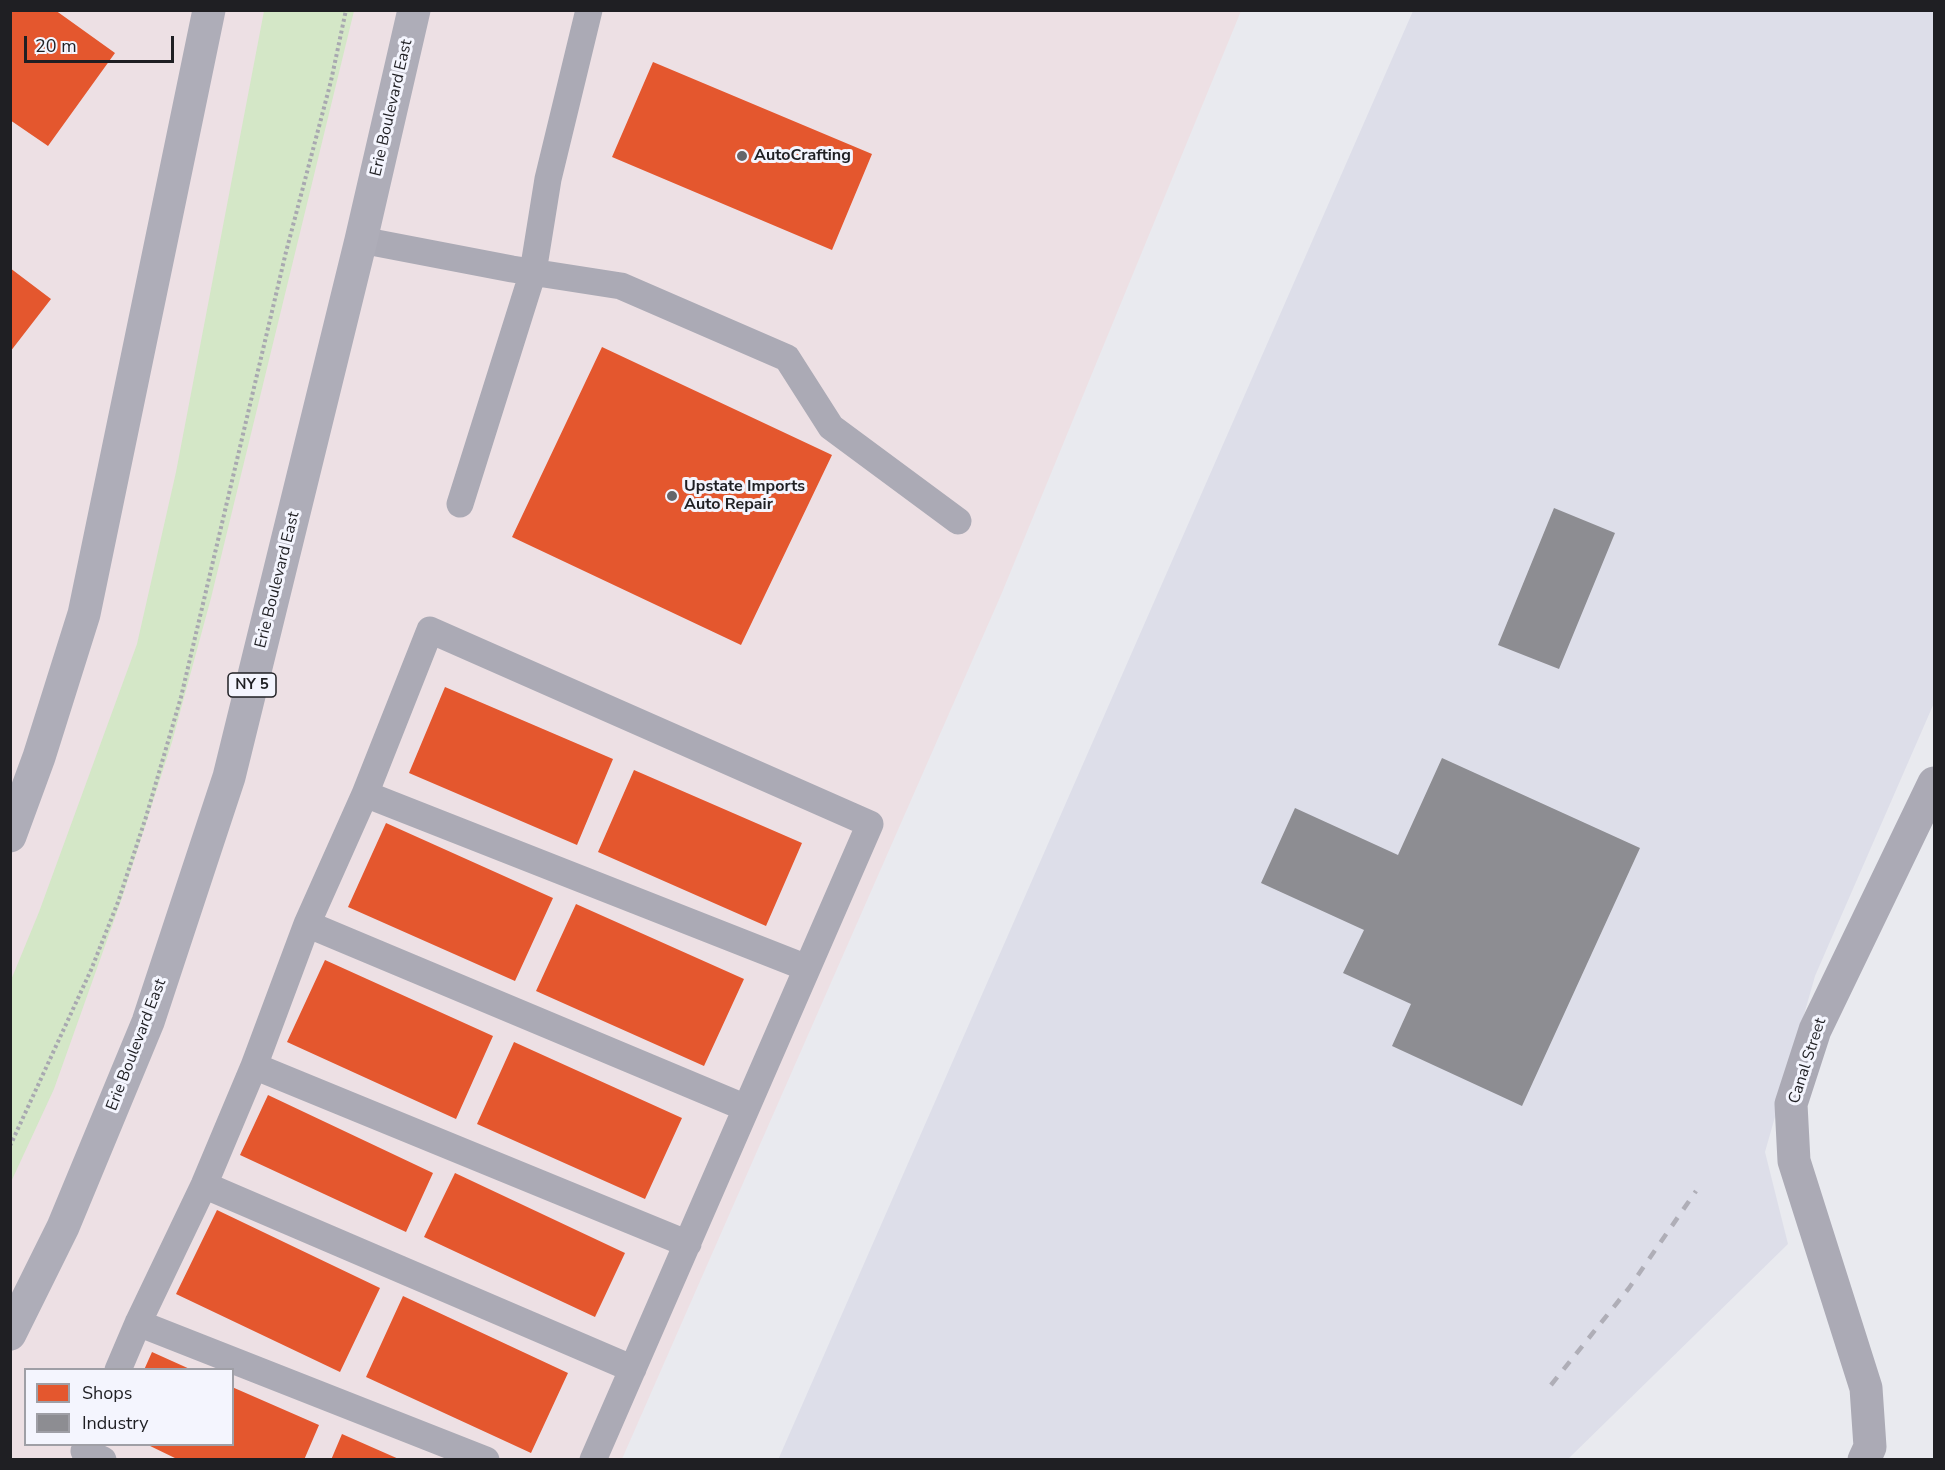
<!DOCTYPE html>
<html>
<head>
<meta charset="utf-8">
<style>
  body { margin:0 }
  #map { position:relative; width:1945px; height:1470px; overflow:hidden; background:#e9eaef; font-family:"Nunito Sans",sans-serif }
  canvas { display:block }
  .frame { position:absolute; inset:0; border:12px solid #1f1f23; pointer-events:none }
  .legend { position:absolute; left:24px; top:1368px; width:210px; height:78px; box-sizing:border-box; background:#f4f5fe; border:2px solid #9f9fa6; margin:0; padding:8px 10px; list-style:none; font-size:18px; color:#1f1f23 }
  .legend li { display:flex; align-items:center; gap:12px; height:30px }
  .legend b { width:30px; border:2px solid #9f9fa6 }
  .scale { position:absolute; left:24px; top:36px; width:150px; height:27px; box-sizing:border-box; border:3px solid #1f1f23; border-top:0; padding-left:8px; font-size:18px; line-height:21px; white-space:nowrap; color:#1f1f23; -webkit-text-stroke:4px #f4f5fe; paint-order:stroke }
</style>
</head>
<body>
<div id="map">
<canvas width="1945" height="1470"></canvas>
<div class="frame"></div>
<ul class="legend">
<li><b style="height:16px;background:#e4572e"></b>Shops</li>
<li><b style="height:16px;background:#8d8d92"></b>Industry</li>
</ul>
<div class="scale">20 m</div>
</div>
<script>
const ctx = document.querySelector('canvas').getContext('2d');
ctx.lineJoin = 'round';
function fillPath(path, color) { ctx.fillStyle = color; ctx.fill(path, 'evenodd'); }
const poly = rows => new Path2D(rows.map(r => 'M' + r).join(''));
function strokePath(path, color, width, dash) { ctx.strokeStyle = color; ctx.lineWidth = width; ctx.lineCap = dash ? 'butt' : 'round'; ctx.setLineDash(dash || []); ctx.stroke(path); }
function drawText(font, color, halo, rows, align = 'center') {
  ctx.font = font + ' "Nunito Sans",sans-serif'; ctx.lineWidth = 6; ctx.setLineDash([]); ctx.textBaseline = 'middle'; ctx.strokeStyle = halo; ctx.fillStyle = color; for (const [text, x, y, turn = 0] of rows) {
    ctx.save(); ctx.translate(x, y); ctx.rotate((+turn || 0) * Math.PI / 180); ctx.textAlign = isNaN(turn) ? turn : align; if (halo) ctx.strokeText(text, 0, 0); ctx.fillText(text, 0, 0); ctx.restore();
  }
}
fillPath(poly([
  [10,11,1241,11,1001,595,622,1459,11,1459],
  [26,1370,232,1370,232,1444,26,1444]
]), '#ede0e4');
fillPath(poly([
  [1413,11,1934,11,1934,703,1815,976,1765,1152,1788,1244,1568,1459,778,1460]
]), '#dddee9');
fillPath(poly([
  [264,11,354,11,211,598,172,742,122,898,54,1089,11,1182,11,980,39,912,137,644,176,472]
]), '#d4e7c7');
fillPath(poly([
  [10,10,55,10,115,53,48,146,10,120],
  [653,62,872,154,832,250,612,157],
  [10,268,51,299,10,352],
  [602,347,832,455,741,645,512,537],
  [445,687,613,759,577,845,409,773],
  [634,770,802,843,766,926,598,852],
  [386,823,553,898,515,981,348,907],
  [576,904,744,979,704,1066,536,991],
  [325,960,493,1036,456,1119,287,1042],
  [514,1042,682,1118,645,1199,477,1124],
  [268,1095,433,1173,406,1232,240,1155],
  [455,1173,625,1253,595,1317,424,1237],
  [217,1210,380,1288,340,1372,176,1294],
  [403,1296,568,1373,531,1453,366,1377],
  [152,1352,192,1370,144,1370],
  [232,1387,319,1425,304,1460,179,1460,146,1444,232,1444],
  [342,1434,401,1460,331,1460]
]), '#e4572e');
fillPath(poly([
  [1554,508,1615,533,1559,669,1498,645],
  [1442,758,1640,848,1522,1106,1392,1046,1411,1004,1343,973,1364,930,1261,883,1295,808,1398,855]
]), '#8d8d92');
strokePath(poly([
  [10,1146,91,970,118,902,146,817,181,697,286,252,331,81,346,10]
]), '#a8a8b0', 4, [3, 3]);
strokePath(poly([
  [361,240,512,269,621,286,787,358,831,427,958,521],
  [460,504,533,272,548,179,589,10],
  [365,794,807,968],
  [307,924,746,1108],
  [254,1066,688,1244],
  [204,1185,633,1369],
  [138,1323,486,1460],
  [118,1370,138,1323,204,1185,254,1066,307,924,365,794,430,630,870,824,593,1460],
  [84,1451,103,1460]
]), '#abaab5', 27);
strokePath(poly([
  [1864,1460,1870,1447,1866,1388,1794,1161,1791,1104,1815,1030,1934,783]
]), '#abaab5', 33);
strokePath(poly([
  [10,836,39,757,84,614,209,10],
  [10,1334,63,1227,148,1022,229,777,361,240,414,10]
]), '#aeadb8', 33);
strokePath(poly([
  [1551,1385,1629,1288,1696,1191]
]), '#afaeb7', 4.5, [10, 10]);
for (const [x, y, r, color] of [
  [742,156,6,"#66666a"],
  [672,496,6,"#66666a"]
]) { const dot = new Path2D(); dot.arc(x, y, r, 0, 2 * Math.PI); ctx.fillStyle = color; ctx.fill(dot); strokePath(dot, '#f4f5fe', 2); }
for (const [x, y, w] of [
  [252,685,48]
]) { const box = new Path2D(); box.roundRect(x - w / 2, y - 12, w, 24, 4.5); ctx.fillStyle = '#f4f5fe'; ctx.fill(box); strokePath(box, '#1f1f23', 1.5); }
drawText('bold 15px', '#1f1f23', null, [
  ["NY 5",252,685]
]);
drawText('16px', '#1f1f23', '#f4f5fe', [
  ["Erie Boulevard East",392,108,-77],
  ["Erie Boulevard East",278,580,-76],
  ["Erie Boulevard East",137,1045,-69],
  ["Canal Street",1808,1061,-72]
]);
drawText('bold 16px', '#1f1f23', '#f4f5fe', [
  ["AutoCrafting",754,156],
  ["Upstate Imports",684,487],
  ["Auto Repair",684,505]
], 'left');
</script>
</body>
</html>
